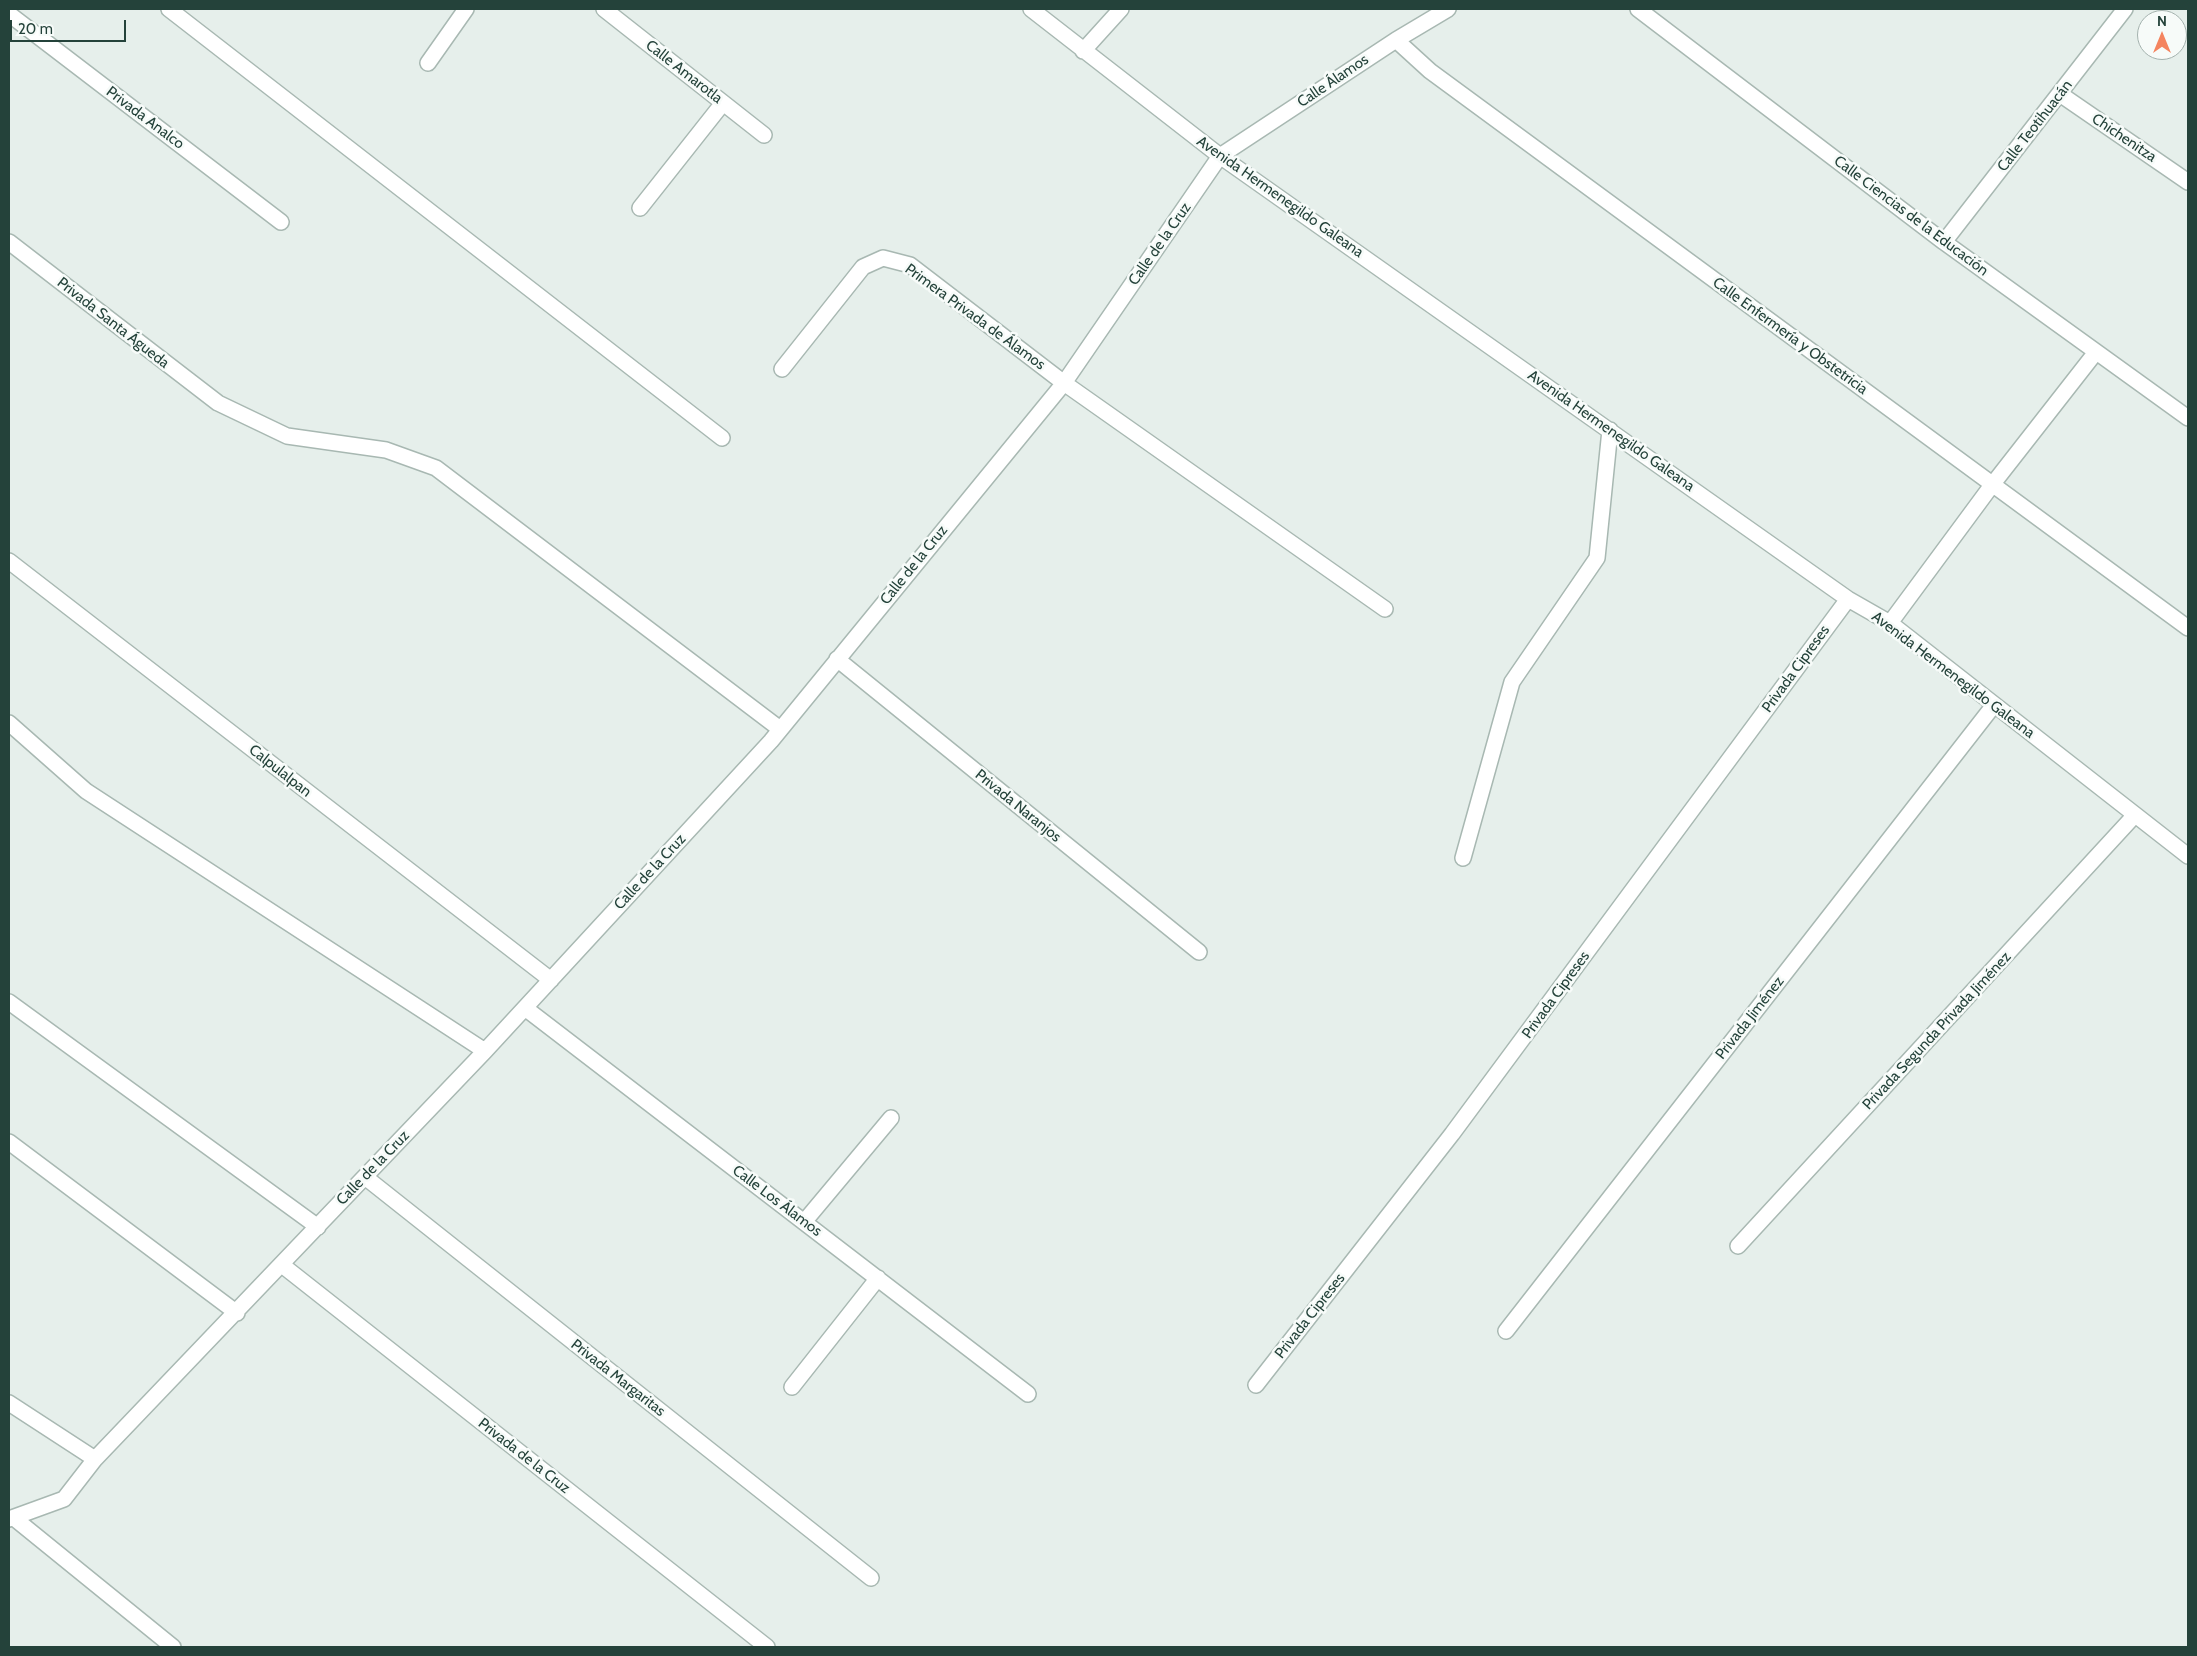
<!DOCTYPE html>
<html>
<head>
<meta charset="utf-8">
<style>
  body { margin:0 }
  #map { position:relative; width:2197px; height:1656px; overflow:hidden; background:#e6efeb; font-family:Cabin,sans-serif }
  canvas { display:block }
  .frame { position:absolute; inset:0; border:10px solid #24423a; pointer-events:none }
  .north { position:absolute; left:2137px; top:10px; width:50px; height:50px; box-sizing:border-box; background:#f7fbf9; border:1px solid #a3b1ad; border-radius:50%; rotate:0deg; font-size:14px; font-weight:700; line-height:20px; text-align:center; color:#24423a }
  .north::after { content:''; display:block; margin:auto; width:18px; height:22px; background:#f4845f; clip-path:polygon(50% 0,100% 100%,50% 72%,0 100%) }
  .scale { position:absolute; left:10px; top:20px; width:116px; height:22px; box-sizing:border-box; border:2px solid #24423a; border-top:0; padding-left:6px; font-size:15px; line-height:18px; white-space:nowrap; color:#24423a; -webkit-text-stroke:4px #f7fbf9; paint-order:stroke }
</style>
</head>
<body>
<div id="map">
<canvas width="2197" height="1656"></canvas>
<div class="frame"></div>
<div class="north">N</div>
<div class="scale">20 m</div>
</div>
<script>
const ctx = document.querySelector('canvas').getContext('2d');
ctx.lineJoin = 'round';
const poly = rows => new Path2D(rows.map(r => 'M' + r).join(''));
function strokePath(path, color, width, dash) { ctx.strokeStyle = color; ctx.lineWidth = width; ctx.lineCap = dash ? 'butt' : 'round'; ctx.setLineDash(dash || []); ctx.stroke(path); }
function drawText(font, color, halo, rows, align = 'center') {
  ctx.font = font + ' Cabin,sans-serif'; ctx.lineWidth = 5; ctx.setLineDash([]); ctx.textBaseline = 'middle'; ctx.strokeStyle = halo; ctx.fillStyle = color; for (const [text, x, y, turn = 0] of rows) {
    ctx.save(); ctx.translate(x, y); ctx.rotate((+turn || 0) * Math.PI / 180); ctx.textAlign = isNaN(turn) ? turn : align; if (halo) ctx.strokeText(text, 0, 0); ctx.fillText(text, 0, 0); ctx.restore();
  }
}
const minor = poly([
  [169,9,722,438],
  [604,9,764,135],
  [1031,9,1220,156,1848,599,1890,623,2188,856],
  [1638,9,1944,242,2188,418],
  [9,14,281,222],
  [1396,40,1430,71,2188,628],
  [1083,51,1121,9],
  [428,63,466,9],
  [2060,94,2188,182],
  [640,208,723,103],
  [9,242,218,403,287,436,386,450,436,468,780,729],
  [1944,242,2125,9],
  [782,369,863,267,883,258,910,265,1064,383,1385,609],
  [9,561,551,980],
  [1890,623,1992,485,2096,352],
  [837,659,1199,952],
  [9,723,86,791,485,1051],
  [1463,858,1512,682,1597,558,1610,430],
  [9,1002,318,1227],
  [525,1008,1028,1394],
  [9,1142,237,1313],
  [365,1177,871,1578],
  [804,1222,891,1118],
  [1738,1246,2134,816],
  [282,1265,767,1647],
  [1506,1331,1994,705],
  [1256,1385,1452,1134,1848,599],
  [792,1387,878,1278],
  [9,1403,95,1459],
  [14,1518,173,1647],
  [9,1519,64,1499,95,1459,485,1051,771,741,1064,383,1220,156,1396,40,1448,9]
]);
strokePath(minor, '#a8b8b2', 18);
strokePath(minor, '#fff', 15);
drawText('15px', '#24423a', '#f7fbf9', [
  ["Calle Amarotla",684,72,38],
  ["Calle Álamos",1333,81,-34],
  ["Privada Analco",145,118,37],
  ["Calle Teotihuacán",2035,126,-52],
  ["Chichenitza",2124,138,34],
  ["Avenida Hermenegildo Galeana",1280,197,35],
  ["Calle Ciencias de la Educación",1911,216,37],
  ["Calle de la Cruz",1160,244,-55],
  ["Primera Privada de Álamos",975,317,36],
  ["Privada Santa Águeda",113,323,38],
  ["Calle Enfermería y Obstetricia",1790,336,36],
  ["Avenida Hermenegildo Galeana",1611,431,35],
  ["Calle de la Cruz",914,565,-51],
  ["Privada Cipreses",1796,669,-54],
  ["Avenida Hermenegildo Galeana",1953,675,37],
  ["Calpulalpan",280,771,38],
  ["Privada Naranjos",1018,806,39],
  ["Calle de la Cruz",650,872,-47],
  ["Privada Cipreses",1556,995,-54],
  ["Privada Jiménez",1750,1018,-52],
  ["Privada Segunda Privada Jiménez",1937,1031,-47],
  ["Calle de la Cruz",373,1168,-46],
  ["Calle Los Álamos",777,1201,37],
  ["Privada Cipreses",1310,1316,-52],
  ["Privada Margaritas",618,1378,38],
  ["Privada de la Cruz",524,1456,38]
]);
</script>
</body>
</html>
